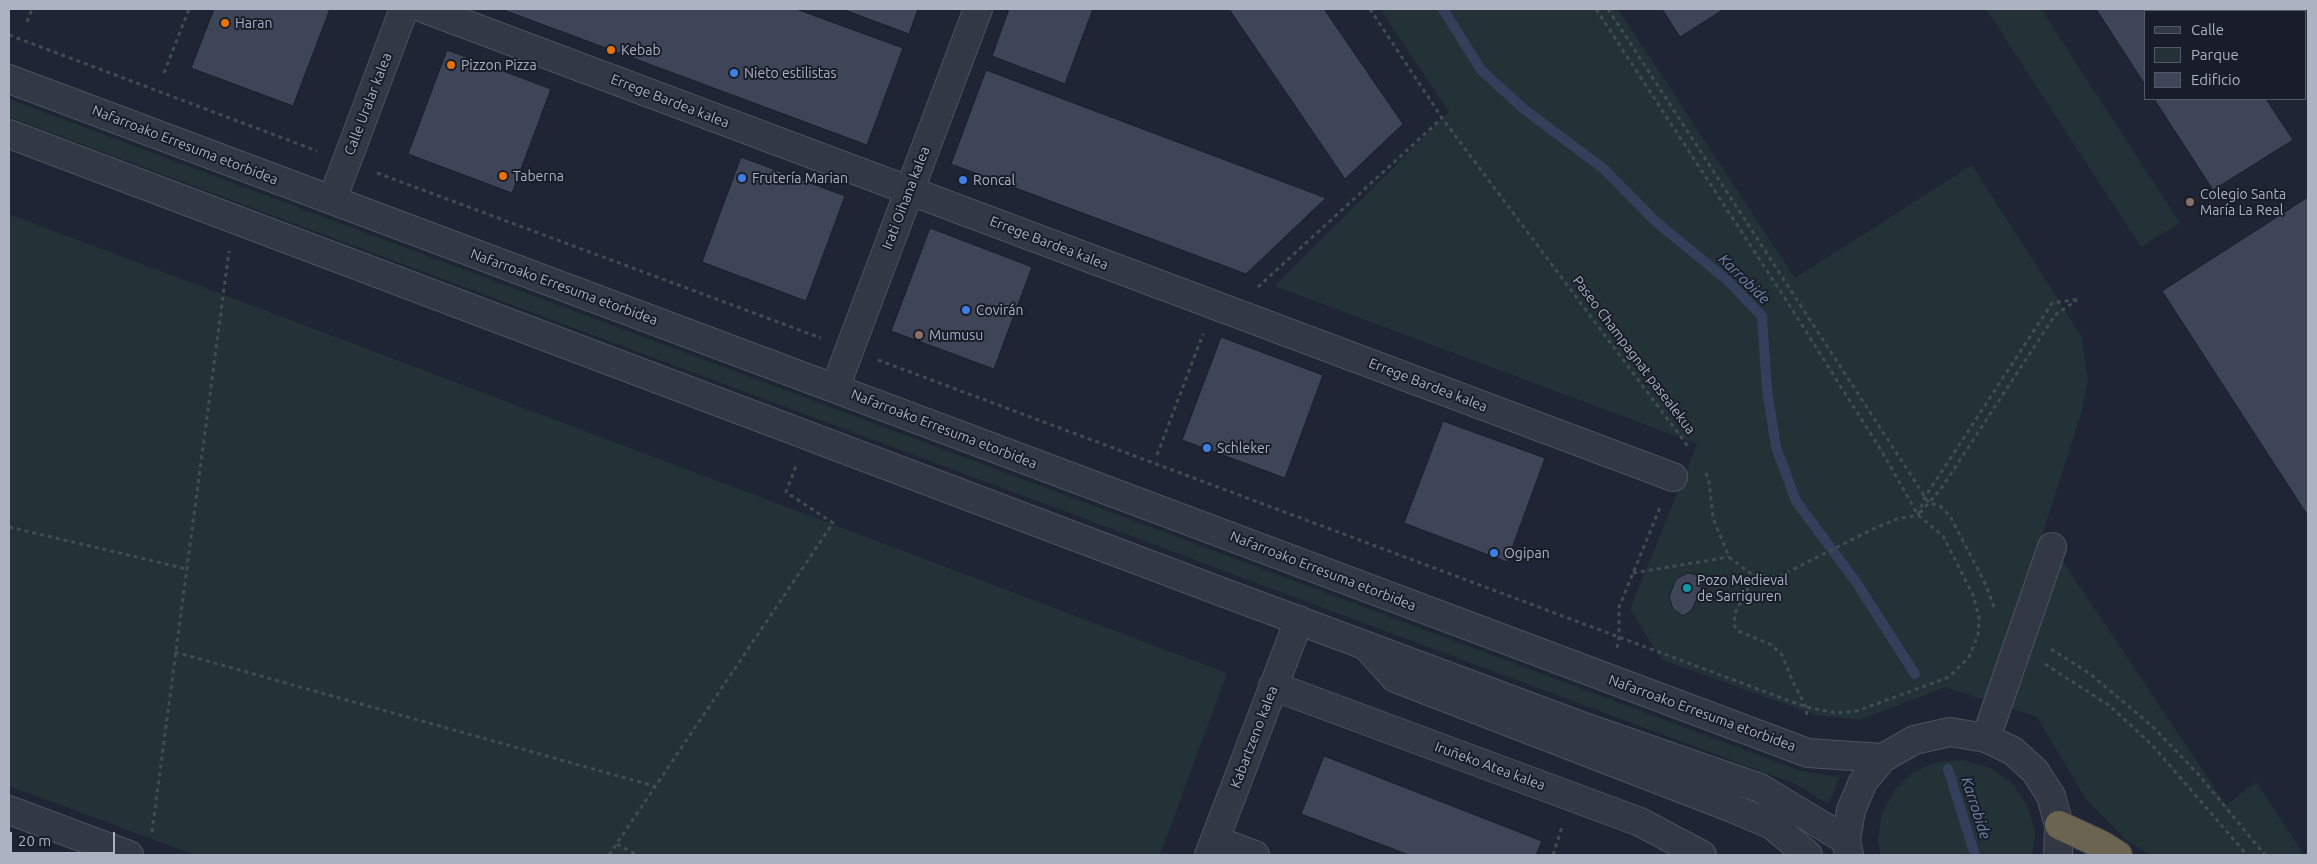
<!DOCTYPE html>
<html>
<head>
<meta charset="utf-8">
<style>
  body { margin:0 }
  #map { position:relative; width:2317px; height:864px; overflow:hidden; background:#1f2534; font-family:Ubuntu,sans-serif }
  canvas { display:block }
  .frame { position:absolute; inset:0; border:10px solid #acb2c2; pointer-events:none }
  .legend { position:absolute; left:2144px; top:10px; width:162px; height:90px; box-sizing:border-box; background:#181d29; border:1px solid #535966; margin:0; padding:6px 9px; list-style:none; font-size:15px; color:#acb2c2 }
  .legend li { display:flex; align-items:center; gap:10px; height:25px }
  .legend b { width:25px; border:1px solid #535966 }
  .scale { position:absolute; left:10px; top:832px; width:105px; height:22px; box-sizing:border-box; border:2px solid #acb2c2; border-top:0; padding-left:6px; font-size:15px; line-height:18px; white-space:nowrap; color:#acb2c2; -webkit-text-stroke:4px #181d29; paint-order:stroke }
</style>
</head>
<body>
<div id="map">
<canvas width="2317" height="864"></canvas>
<div class="frame"></div>
<ul class="legend">
<li><b style="height:6px;background:#333845"></b>Calle</li>
<li><b style="height:14px;background:#223236"></b>Parque</li>
<li><b style="height:14px;background:#3e4557"></b>Edificio</li>
</ul>
<div class="scale">20 m</div>
</div>
<script>
const ctx = document.querySelector('canvas').getContext('2d');
ctx.lineJoin = 'round';
function fillPath(path, color) { ctx.fillStyle = color; ctx.fill(path, 'evenodd'); }
const poly = rows => new Path2D(rows.map(r => 'M' + r).join(''));
function strokePath(path, color, width, dash) { ctx.strokeStyle = color; ctx.lineWidth = width; ctx.lineCap = dash ? 'butt' : 'round'; ctx.setLineDash(dash || []); ctx.stroke(path); }
function drawText(font, color, halo, rows, align = 'center') {
  ctx.font = font + ' Ubuntu,sans-serif'; ctx.lineWidth = 4; ctx.setLineDash([]); ctx.textBaseline = 'middle'; ctx.strokeStyle = halo; ctx.fillStyle = color; for (const [text, x, y, turn = 0] of rows) {
    ctx.save(); ctx.translate(x, y); ctx.rotate((+turn || 0) * Math.PI / 180); ctx.textAlign = isNaN(turn) ? turn : align; if (halo) ctx.strokeText(text, 0, 0); ctx.fillText(text, 0, 0); ctx.restore();
  }
}
fillPath(poly([
  [1380,9,1618,9,1795,278,1972,165,2082,337,2088,381,2081,414,2043,532,2226,805,2256,782,2304,855,2151,855,2128,842,2086,799,2037,717,1945,687,1860,720,1816,715,1662,660,1630,609,1697,444,1275,286,1449,112],
  [1986,9,2041,9,2180,223,2141,247],
  [2248,9,2308,9,2308,101,2306,97,2306,11,2250,11],
  [9,99,1801,771,1840,777,1828,804,1795,784,9,117],
  [9,214,1227,673,1160,855,195,855,9,786],
  [1963,760,1990,768,2012,783,2027,805,2035,832,2033,855,1880,855,1878,837,1882,813,1894,791,1911,774,1936,762]
]), '#223236');
strokePath(poly([
  [1443,9,1481,70,1525,110,1604,169,1655,221,1727,280,1762,316,1767,390,1776,447,1796,501,1856,582,1915,674],
  [1948,769,1975,855]
]), '#333f5b', 10);
const building = poly([
  [214,9,330,9,293,106,191,68,214,9],
  [501,9,796,9,903,48,867,145,501,9],
  [842,9,918,9,909,34,842,9],
  [1009,9,1093,9,1065,84,992,56,1009,9],
  [1229,9,1324,9,1403,124,1345,179,1229,9],
  [1662,9,1724,9,1680,37,1662,9],
  [2096,9,2208,9,2210,11,2146,11,2146,86,2096,9],
  [447,50,551,89,512,193,408,154,447,50],
  [986,70,1326,198,1246,274,951,164,986,70],
  [2154,99,2266,99,2293,140,2213,190,2154,99],
  [741,157,845,196,806,301,702,262,741,157],
  [2308,197,2308,516,2162,291,2308,197],
  [930,228,1032,267,994,369,891,331,930,228],
  [1221,337,1323,375,1285,478,1182,440,1221,337],
  [1443,421,1545,458,1507,562,1404,523,1443,421],
  [1688,573,1706,577,1692,610,1683,616,1673,609,1669,597,1676,579,1688,573],
  [1324,756,1542,841,1536,855,1409,855,1301,814,1324,756]
]);
fillPath(building, '#3e4557');
strokePath(building, '#1a1f2b', 1);
const minor = poly([
  [425,9,1673,477],
  [9,79,1808,753,1883,758],
  [9,134,1214,589,1587,728,1760,788,1846,840],
  [332,200,404,9],
  [835,388,978,9],
  [1366,646,1395,678,1732,808,1772,825,1808,855],
  [1273,686,1640,822,1702,855],
  [1986,738,2052,547],
  [9,810,129,855],
  [1215,840,1255,855],
  [1209,855,1299,620],
  [1849,855,1846,840,1851,810,1863,782,1883,758,1914,740,1950,732,1986,738,2013,751,2035,771,2051,796,2059,825,2058,855]
]);
const highway = poly([
  [2059,825,2102,845,2118,855]
]);
strokePath(minor, '#4d5260', 30);
strokePath(highway, '#3a3f4c', 30);
strokePath(poly([
  [1370,9,1442,118,1690,449],
  [1608,9,1929,503,1940,506,1950,516,1985,583,1995,610],
  [27,22,32,9],
  [9,35,317,151],
  [164,73,189,9],
  [377,173,821,338],
  [1258,287,1442,118],
  [878,360,1806,707,1837,713,1857,711,1949,677,1969,657,1978,635,1979,617,1973,595,1943,536,1918,515,1884,455,1790,306,1596,9],
  [1157,455,1203,334],
  [1706,473,1709,482,1713,518,1729,557,1750,573,1763,576,1778,577,1873,529,1897,519,1918,515],
  [1920,513,1943,486,2055,315,2077,300],
  [1918,515,1925,497,2052,303,2080,299],
  [9,527,187,569],
  [1633,573,1729,557],
  [1756,574,1735,613,1734,625,1738,631,1772,645,1782,655,1793,682,1806,707,1807,718],
  [1617,648,1619,638,1619,607,1661,505],
  [2051,649,2089,673,2152,726,2198,774,2265,855],
  [175,652,654,786],
  [2045,664,2110,706,2153,746,2247,855],
  [152,832,229,251],
  [617,844,637,855],
  [609,855,833,523,786,492,796,466],
  [1553,855,1562,827]
]), '#3f4d53', 3, [4, 4]);
strokePath(minor, '#333845', 28);
strokePath(highway, '#6a6450', 28);
for (const [x, y, r, color] of [
  [225,23,5,"#e8710a"],
  [611,50,5,"#e8710a"],
  [451,65,5,"#e8710a"],
  [734,73,5,"#3f7fe0"],
  [503,176,5,"#e8710a"],
  [742,178,5,"#3f7fe0"],
  [963,180,5,"#3f7fe0"],
  [2190,202,5,"#8d6e63"],
  [966,310,5,"#3f7fe0"],
  [919,335,5,"#8d6e63"],
  [1207,448,5,"#3f7fe0"],
  [1494,553,5,"#3f7fe0"],
  [1687,588,5,"#0f9aa8"]
]) { const dot = new Path2D(); dot.arc(x, y, r, 0, 2 * Math.PI); ctx.fillStyle = color; ctx.fill(dot); strokePath(dot, '#181d29', 2); }
drawText('14px', '#acb2c2', '#181d29', [
  ["Haran",235,23],
  ["Kebab",621,50],
  ["Pizzon Pizza",461,65],
  ["Nieto estilistas",744,73],
  ["Taberna",513,176],
  ["Frutería Marian",752,178],
  ["Roncal",973,180],
  ["Colegio Santa",2200,194],
  ["María La Real",2200,210],
  ["Covirán",976,310],
  ["Mumusu",929,335],
  ["Schleker",1217,448],
  ["Ogipan",1504,553],
  ["Pozo Medieval",1697,580],
  ["de Sarriguren",1697,596]
], 'left');
drawText('14px', '#acb2c2', '#181d29', [
  ["Errege Bardea kalea",670,101,21],
  ["Calle Uralar kalea",368,104,-69],
  ["Nafarroako Erresuma etorbidea",185,145,21],
  ["Irati Oihana kalea",906,198,-69],
  ["Errege Bardea kalea",1049,243,21],
  ["Nafarroako Erresuma etorbidea",564,287,20],
  ["Paseo Champagnat pasealekua",1634,355,53],
  ["Errege Bardea kalea",1428,385,21],
  ["Nafarroako Erresuma etorbidea",944,429,21],
  ["Nafarroako Erresuma etorbidea",1323,571,21],
  ["Nafarroako Erresuma etorbidea",1702,713,20],
  ["Kabartzeno kalea",1254,737,-69],
  ["Iruñeko Atea kalea",1490,766,20]
]);
drawText('italic 15px', '#7585aa', '#181d29', [
  ["Karrobide",1744,279,44],
  ["Karrobide",1976,808,72]
]);
</script>
</body>
</html>
